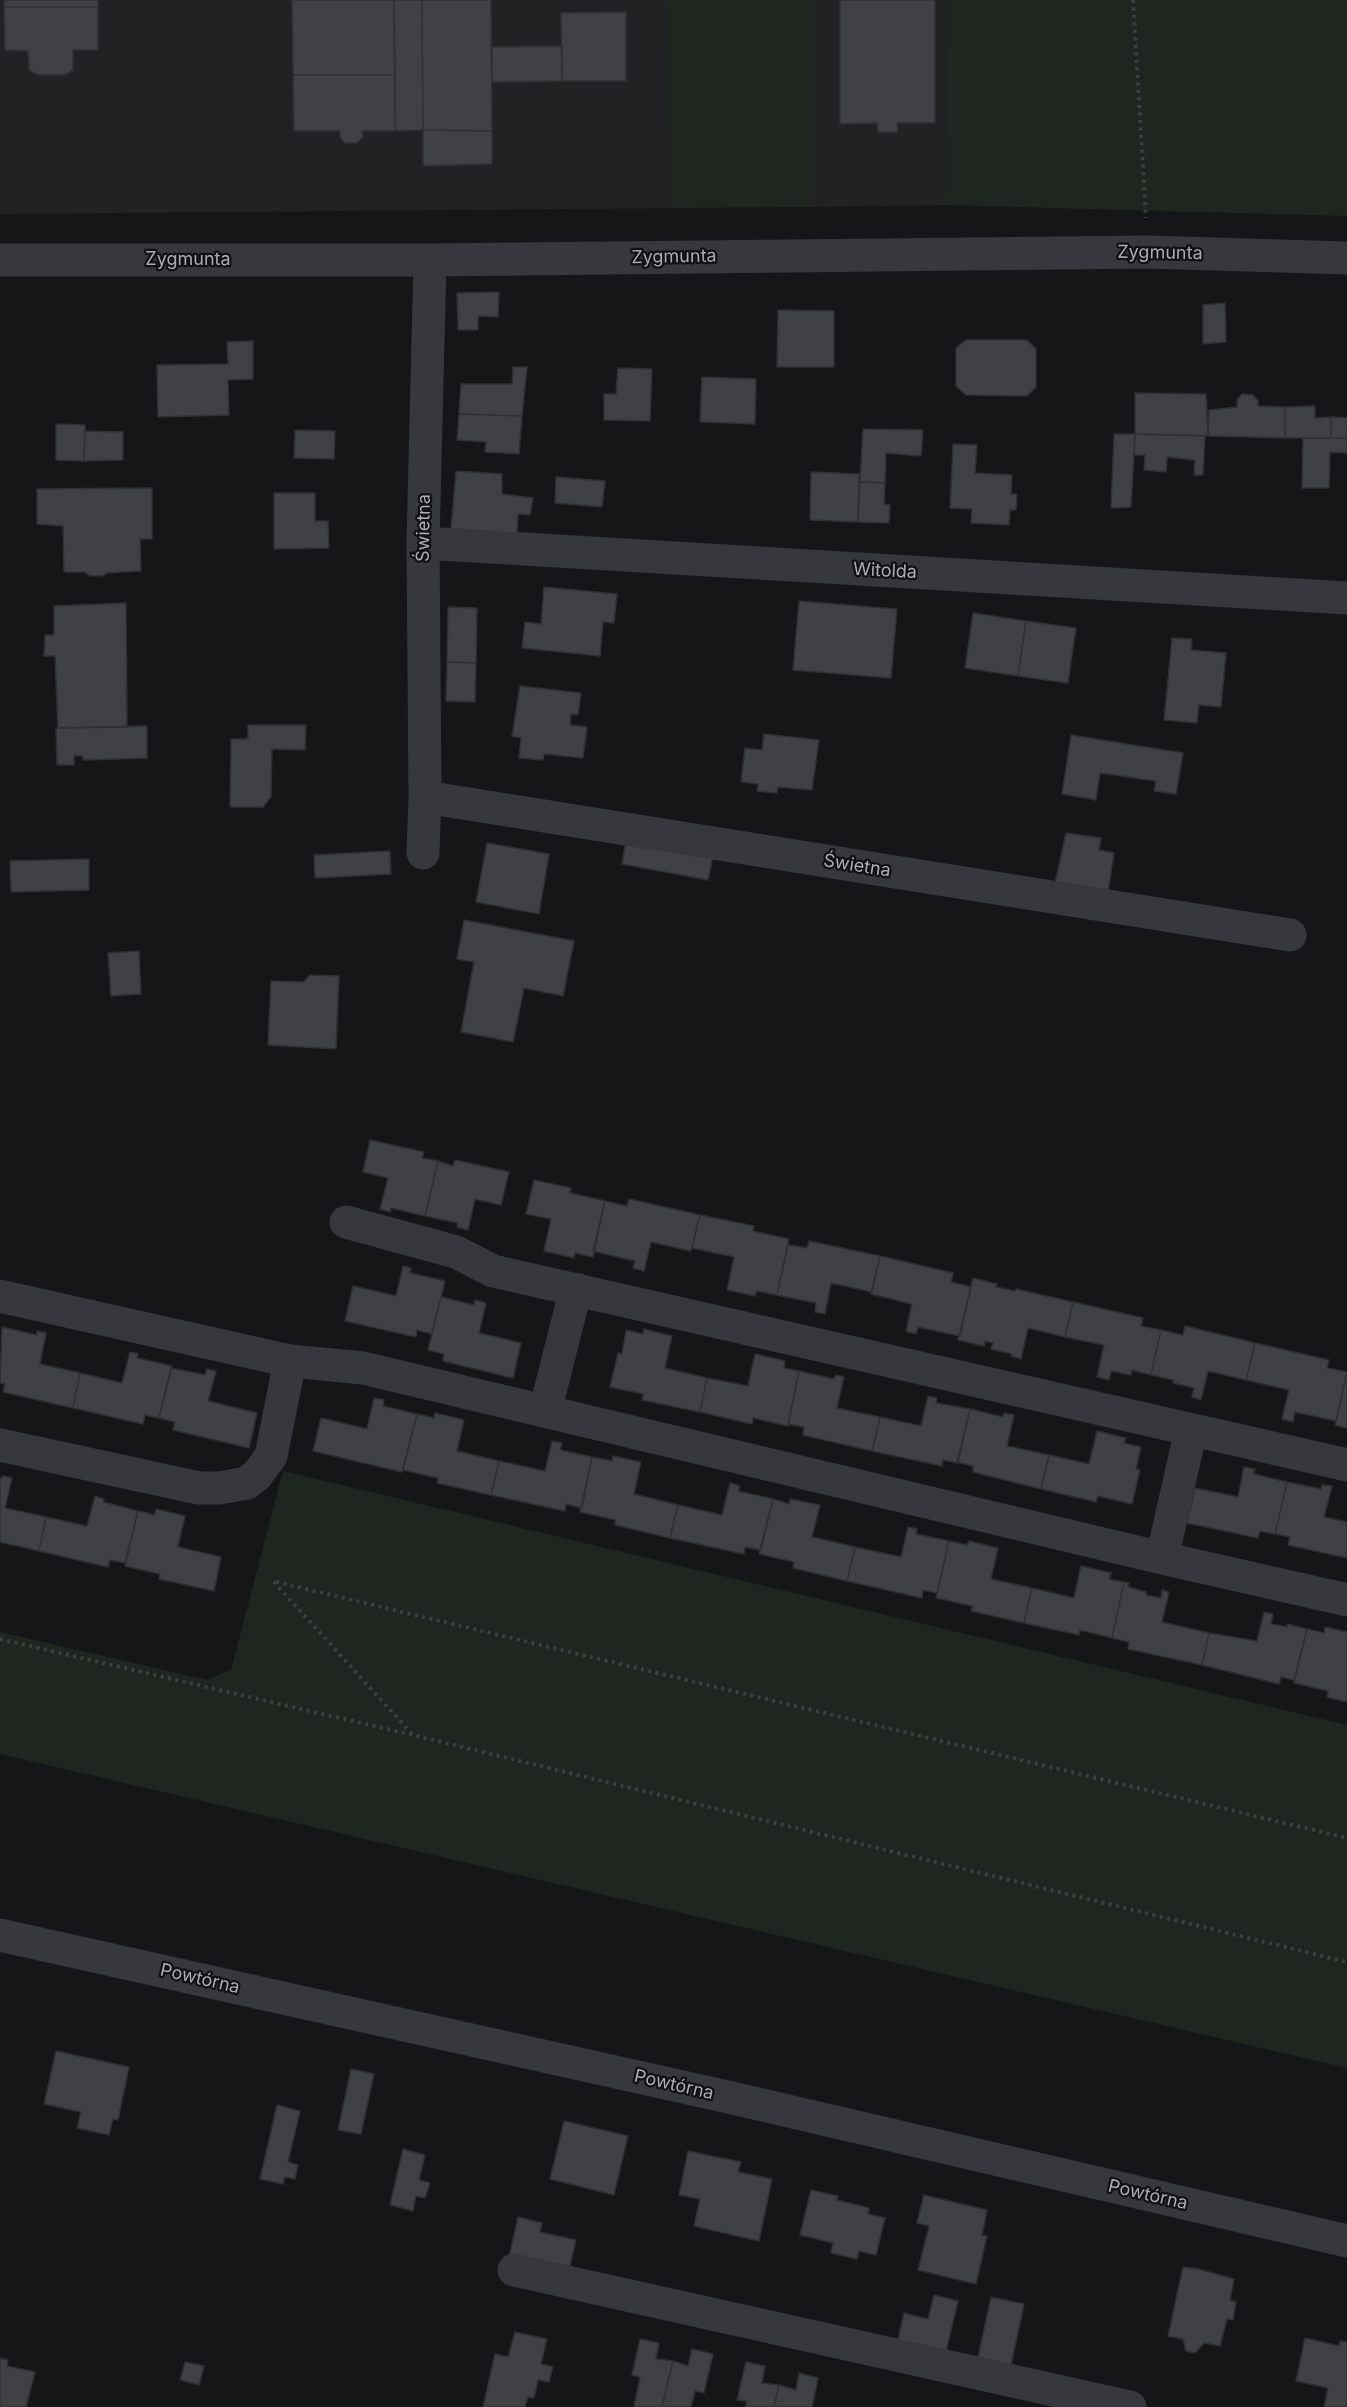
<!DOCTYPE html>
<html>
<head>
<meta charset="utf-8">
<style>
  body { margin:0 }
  canvas { display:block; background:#161618 }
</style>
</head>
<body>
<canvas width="1347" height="2407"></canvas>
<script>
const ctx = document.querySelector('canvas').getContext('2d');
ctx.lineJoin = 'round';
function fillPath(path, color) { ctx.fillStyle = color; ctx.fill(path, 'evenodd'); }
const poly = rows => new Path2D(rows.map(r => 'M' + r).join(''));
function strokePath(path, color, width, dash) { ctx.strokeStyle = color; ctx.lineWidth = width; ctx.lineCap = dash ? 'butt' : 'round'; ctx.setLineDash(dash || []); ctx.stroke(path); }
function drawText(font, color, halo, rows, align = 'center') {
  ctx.font = font + ' Inter,sans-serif'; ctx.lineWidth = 4.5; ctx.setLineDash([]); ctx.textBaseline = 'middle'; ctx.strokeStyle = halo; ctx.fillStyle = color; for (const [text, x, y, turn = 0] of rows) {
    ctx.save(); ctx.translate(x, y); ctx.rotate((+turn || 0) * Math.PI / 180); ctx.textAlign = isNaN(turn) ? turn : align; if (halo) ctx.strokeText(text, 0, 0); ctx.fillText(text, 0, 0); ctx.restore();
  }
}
fillPath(poly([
  [0,0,669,0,671,208,0,214],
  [810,0,946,0,945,205,810,207]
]), '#222225');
fillPath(poly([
  [669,0,810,0,810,207,671,208],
  [946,0,1347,0,1347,216,945,205],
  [283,1471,1347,1725,1347,2068,0,1754,0,1632,207,1680,231,1670]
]), '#1e261f');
const building = poly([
  [4,0,98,0,98,7,4,7,4,0],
  [292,0,394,0,395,75,293,75,292,0],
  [394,0,422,0,423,130,395,131,394,0],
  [422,0,491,0,492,131,423,130,422,0],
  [840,0,935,0,935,123,897,123,898,132,878,132,877,123,840,124,840,0],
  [4,7,98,7,98,50,73,50,73,70,65,75,38,75,29,70,28,51,5,50,4,7],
  [626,12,626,81,562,81,561,13,626,12],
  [562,46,562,81,492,82,492,47,562,46],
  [293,75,395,75,395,131,362,131,363,137,357,143,345,143,340,137,340,131,294,131,293,75],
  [423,130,492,131,492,164,423,166,423,130],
  [499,292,498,317,478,316,478,330,458,330,457,293,499,292],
  [1225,303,1226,342,1203,344,1203,305,1225,303],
  [778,310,834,311,834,367,777,367,778,310],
  [966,340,1027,340,1036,349,1036,387,1027,396,966,395,956,386,956,348,966,340],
  [253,341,253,379,228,380,229,415,158,417,157,365,228,364,227,342,253,341],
  [513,367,527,367,522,416,459,414,461,384,512,384,513,367],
  [618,368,652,369,650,421,604,420,604,394,616,394,618,368],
  [702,377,756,379,755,424,700,422,702,377],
  [1135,393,1206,394,1208,436,1135,434,1135,393],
  [1242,394,1253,395,1258,401,1258,406,1285,407,1285,438,1208,436,1209,410,1237,407,1237,400,1242,394],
  [1315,406,1315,418,1331,417,1331,438,1285,438,1285,407,1315,406],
  [459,414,522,416,519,454,485,452,486,442,457,440,459,414],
  [1331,417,1347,418,1347,438,1331,438,1331,417],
  [56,424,85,425,84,461,56,460,56,424],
  [863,429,923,430,921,456,886,453,885,483,860,482,863,429],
  [295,430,335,431,334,459,294,458,295,430],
  [85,431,123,432,123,460,84,461,85,431],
  [1114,434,1135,434,1131,507,1111,508,1114,434],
  [1135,434,1205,436,1203,475,1194,475,1195,460,1167,457,1166,472,1144,470,1145,455,1134,455,1135,434],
  [1303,438,1347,438,1347,453,1330,452,1329,488,1302,488,1303,438],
  [953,444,977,445,975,473,1012,475,1011,494,1017,494,1016,510,1010,510,1009,525,971,523,972,509,950,508,953,444],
  [456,471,502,474,502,494,533,498,530,515,518,514,517,534,451,529,456,471],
  [811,472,859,474,858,522,810,520,811,472],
  [556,477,605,481,602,507,555,503,556,477],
  [860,482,885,483,884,504,890,505,889,523,858,522,860,482],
  [152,488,152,539,140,539,141,571,107,573,102,576,90,576,85,572,64,572,63,526,37,524,37,489,152,488],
  [274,493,315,493,315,521,328,521,329,548,274,549,274,493],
  [544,587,617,594,614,623,603,622,600,656,522,648,525,622,541,624,544,587],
  [799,601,897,609,891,678,793,670,799,601],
  [126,603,127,727,58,728,55,656,44,656,45,635,54,635,54,606,126,603],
  [448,607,477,608,476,663,447,662,448,607],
  [973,613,1026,621,1018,676,965,668,973,613],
  [1026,621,1076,628,1068,683,1018,676,1026,621],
  [1172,638,1192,639,1191,650,1226,653,1221,707,1199,705,1197,723,1164,720,1172,638],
  [447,662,476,663,475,702,446,701,447,662],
  [520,686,581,693,578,715,571,714,570,725,587,727,583,758,544,754,543,760,519,758,521,738,512,736,520,686],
  [248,725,306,725,305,750,272,749,271,797,263,807,230,807,231,739,248,739,248,725],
  [147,726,147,758,83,760,83,756,74,756,74,765,57,765,56,728,147,726],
  [764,734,819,740,812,790,778,787,777,793,757,791,758,784,741,782,745,748,762,750,764,734],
  [1071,735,1183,753,1176,794,1154,791,1156,781,1100,773,1096,800,1062,794,1071,735],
  [1066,833,1101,838,1099,850,1114,853,1108,893,1055,883,1066,833],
  [626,841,713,856,708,880,622,864,626,841],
  [487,843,549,854,539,914,476,902,487,843],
  [390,851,391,874,315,878,314,855,390,851],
  [89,859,89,890,11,892,10,861,89,859],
  [464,920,574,941,563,996,524,988,513,1042,461,1032,474,962,457,959,464,920],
  [139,951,141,994,111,996,108,953,139,951],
  [310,975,339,976,336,1049,268,1045,271,981,304,982,310,975],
  [370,1140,424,1152,422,1158,438,1161,425,1216,391,1208,390,1212,380,1209,388,1178,363,1172,370,1140],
  [455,1160,509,1172,501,1205,475,1199,468,1230,457,1227,458,1223,425,1216,438,1161,453,1166,455,1160],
  [534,1180,571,1188,570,1193,605,1201,593,1257,575,1253,574,1258,544,1251,551,1219,526,1214,534,1180],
  [629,1199,700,1215,691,1251,651,1242,644,1271,633,1268,635,1261,593,1251,605,1201,627,1206,629,1199],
  [700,1215,754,1226,753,1231,789,1239,777,1295,757,1291,755,1296,727,1290,734,1257,692,1248,700,1215],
  [809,1241,880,1256,872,1292,831,1283,825,1314,815,1312,816,1303,777,1295,788,1245,807,1248,809,1241],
  [880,1256,953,1273,951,1282,971,1287,960,1336,918,1327,916,1334,906,1331,912,1304,871,1294,880,1256],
  [403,1266,411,1268,410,1273,445,1281,432,1334,417,1330,416,1337,345,1321,353,1286,396,1296,403,1266],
  [973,1278,997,1284,996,1287,1015,1291,1016,1289,1073,1302,1065,1337,1028,1328,1021,1359,1011,1356,1012,1354,991,1349,993,1343,985,1341,984,1346,958,1340,973,1278],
  [441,1297,474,1305,475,1300,486,1303,479,1333,521,1343,513,1378,443,1361,444,1354,428,1350,441,1297],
  [1073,1302,1143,1318,1141,1326,1161,1330,1151,1375,1132,1370,1131,1375,1111,1371,1109,1380,1097,1377,1104,1345,1065,1337,1073,1302],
  [1185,1326,1255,1343,1246,1380,1208,1371,1201,1400,1192,1397,1194,1388,1173,1383,1174,1380,1151,1375,1161,1330,1183,1335,1185,1326],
  [2,1327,37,1335,37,1331,46,1333,40,1364,80,1373,73,1408,3,1392,5,1384,0,1383,2,1327],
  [644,1329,672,1336,665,1368,707,1378,700,1412,642,1400,643,1394,610,1387,618,1353,622,1354,626,1330,643,1334,644,1329],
  [1255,1343,1329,1360,1327,1368,1347,1372,1336,1421,1295,1412,1293,1422,1282,1419,1289,1390,1246,1380,1255,1343],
  [130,1352,138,1354,137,1358,172,1366,159,1418,145,1415,143,1424,73,1408,80,1373,122,1383,130,1352],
  [755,1354,785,1361,784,1368,799,1371,788,1426,753,1418,752,1424,700,1412,707,1378,748,1386,755,1354],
  [171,1368,205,1375,207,1369,216,1371,208,1401,257,1413,249,1448,173,1430,175,1422,159,1418,171,1368],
  [799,1371,834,1379,836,1375,844,1377,837,1408,880,1417,872,1451,803,1435,804,1427,788,1424,799,1371],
  [1347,1372,1347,1428,1335,1425,1347,1372],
  [928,1396,937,1398,936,1403,970,1409,958,1463,943,1460,942,1466,872,1451,880,1417,921,1426,928,1396],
  [374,1398,384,1400,383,1406,417,1414,402,1472,313,1451,321,1418,367,1429,374,1398],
  [970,1409,1003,1417,1004,1413,1014,1415,1007,1446,1049,1455,1041,1489,973,1472,973,1466,957,1462,970,1409],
  [435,1413,464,1420,457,1451,499,1461,491,1495,437,1483,438,1478,403,1470,417,1414,434,1418,435,1413],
  [1097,1431,1126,1438,1124,1443,1141,1447,1136,1469,1140,1470,1132,1504,1098,1496,1096,1502,1041,1489,1049,1455,1089,1464,1097,1431],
  [552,1441,562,1443,560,1450,592,1457,582,1508,566,1504,565,1511,491,1495,499,1461,545,1471,552,1441],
  [613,1456,641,1462,634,1494,678,1505,670,1538,615,1525,616,1520,580,1512,592,1457,612,1461,613,1456],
  [1244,1467,1255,1469,1254,1474,1287,1482,1275,1534,1260,1531,1258,1538,1187,1523,1195,1488,1238,1497,1244,1467],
  [3,1476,12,1478,5,1508,46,1517,39,1551,0,1542,0,1479,3,1476],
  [1287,1482,1321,1489,1322,1485,1332,1486,1324,1517,1347,1522,1347,1558,1288,1545,1290,1537,1275,1534,1287,1482],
  [730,1483,740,1486,738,1491,773,1499,761,1550,745,1547,744,1554,670,1538,678,1505,722,1515,730,1483],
  [95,1496,104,1499,103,1502,138,1511,125,1563,110,1560,108,1567,39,1551,46,1517,87,1526,95,1496],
  [773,1499,789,1504,790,1499,820,1505,812,1537,855,1547,847,1581,793,1568,794,1562,759,1554,773,1499],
  [156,1509,185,1516,178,1547,221,1557,214,1591,159,1579,160,1574,125,1566,138,1511,155,1515,156,1509],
  [908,1527,917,1529,916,1534,949,1541,937,1593,923,1590,922,1598,847,1581,855,1547,901,1557,908,1527],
  [949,1541,967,1545,969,1541,998,1548,991,1579,1032,1588,1024,1623,971,1611,973,1606,936,1598,949,1541],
  [1081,1566,1111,1573,1109,1579,1124,1582,1112,1638,1080,1630,1079,1635,1024,1623,1032,1588,1074,1598,1081,1566],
  [1124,1582,1129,1583,1128,1587,1146,1592,1146,1595,1161,1598,1162,1590,1169,1592,1162,1622,1209,1633,1202,1665,1128,1649,1129,1642,1112,1638,1124,1582],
  [1264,1612,1273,1614,1271,1624,1287,1627,1287,1624,1307,1629,1294,1680,1281,1677,1279,1684,1202,1665,1209,1633,1257,1641,1264,1612],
  [1325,1627,1347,1632,1347,1702,1327,1697,1328,1691,1294,1683,1307,1629,1324,1633,1325,1627],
  [56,2051,129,2067,118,2120,113,2119,109,2135,77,2128,81,2112,44,2104,56,2051],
  [351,2069,374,2074,361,2134,338,2130,351,2069],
  [277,2105,300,2111,288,2162,298,2165,295,2179,285,2177,283,2184,260,2179,277,2105],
  [564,2121,628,2136,614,2195,550,2179,564,2121],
  [403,2149,425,2155,419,2180,430,2183,425,2198,416,2196,413,2211,390,2205,403,2149],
  [688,2151,741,2162,738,2172,772,2179,759,2241,694,2226,700,2199,679,2195,688,2151],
  [811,2190,838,2196,837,2200,869,2208,868,2214,885,2218,876,2255,859,2251,857,2259,831,2253,833,2243,800,2235,811,2190],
  [924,2195,987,2210,982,2235,987,2236,976,2284,918,2270,929,2226,917,2223,924,2195],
  [518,2217,542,2223,540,2232,576,2240,569,2270,509,2257,518,2217],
  [1183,2267,1198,2269,1234,2279,1230,2300,1236,2302,1233,2320,1227,2319,1220,2346,1204,2343,1195,2353,1186,2351,1183,2339,1168,2336,1183,2267],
  [934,2295,958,2301,944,2360,896,2348,904,2313,928,2319,934,2295],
  [991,2297,1024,2304,1010,2370,977,2362,991,2297],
  [515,2332,547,2339,541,2364,553,2367,549,2382,538,2380,534,2398,528,2397,525,2407,483,2407,495,2354,508,2357,515,2332],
  [1305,2338,1339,2346,1340,2341,1347,2342,1347,2407,1324,2407,1328,2388,1296,2381,1305,2338],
  [640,2339,659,2343,656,2359,673,2361,662,2407,634,2407,640,2377,632,2375,640,2339],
  [692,2349,713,2354,704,2393,695,2391,691,2407,662,2407,673,2361,688,2366,692,2349],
  [0,2358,8,2360,7,2366,35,2372,26,2407,0,2407,0,2358],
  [185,2362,204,2366,199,2385,180,2380,185,2362],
  [746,2362,765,2366,762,2383,779,2385,774,2407,745,2407,747,2401,737,2400,746,2362],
  [799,2373,818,2378,812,2407,774,2407,779,2385,796,2390,799,2373]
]);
fillPath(building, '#404145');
strokePath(building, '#303034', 1.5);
strokePath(poly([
  [1133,0,1146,218],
  [0,1639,413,1735,1347,1962],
  [412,1734,273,1581,1347,1838]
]), '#3d3f44', 4, [3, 4.5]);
strokePath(poly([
  [0,260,430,260,1148,252,1347,258],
  [423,543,1347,598],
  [425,797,1290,935],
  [423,853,425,797,423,543,430,260],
  [346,1222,456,1252,493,1271,1347,1465],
  [0,1296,290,1361,363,1368,1162,1558,1347,1600],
  [545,1411,576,1289],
  [0,1445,199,1488,219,1488,247,1483,257,1475,271,1456,290,1361],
  [1162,1558,1191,1430],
  [0,1935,728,2097,1347,2241],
  [514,2270,1130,2407]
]), '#37383d', 33);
drawText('18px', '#a8adb8', '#111113', [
  ["Zygmunta",1160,253,1],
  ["Zygmunta",674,257,-1],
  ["Zygmunta",188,260],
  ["Świetna",424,528,-89],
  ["Witolda",885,571,3],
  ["Świetna",857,866,9],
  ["Powtórna",200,1979,13],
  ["Powtórna",674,2085,13],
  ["Powtórna",1148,2195,13]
]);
</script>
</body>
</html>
